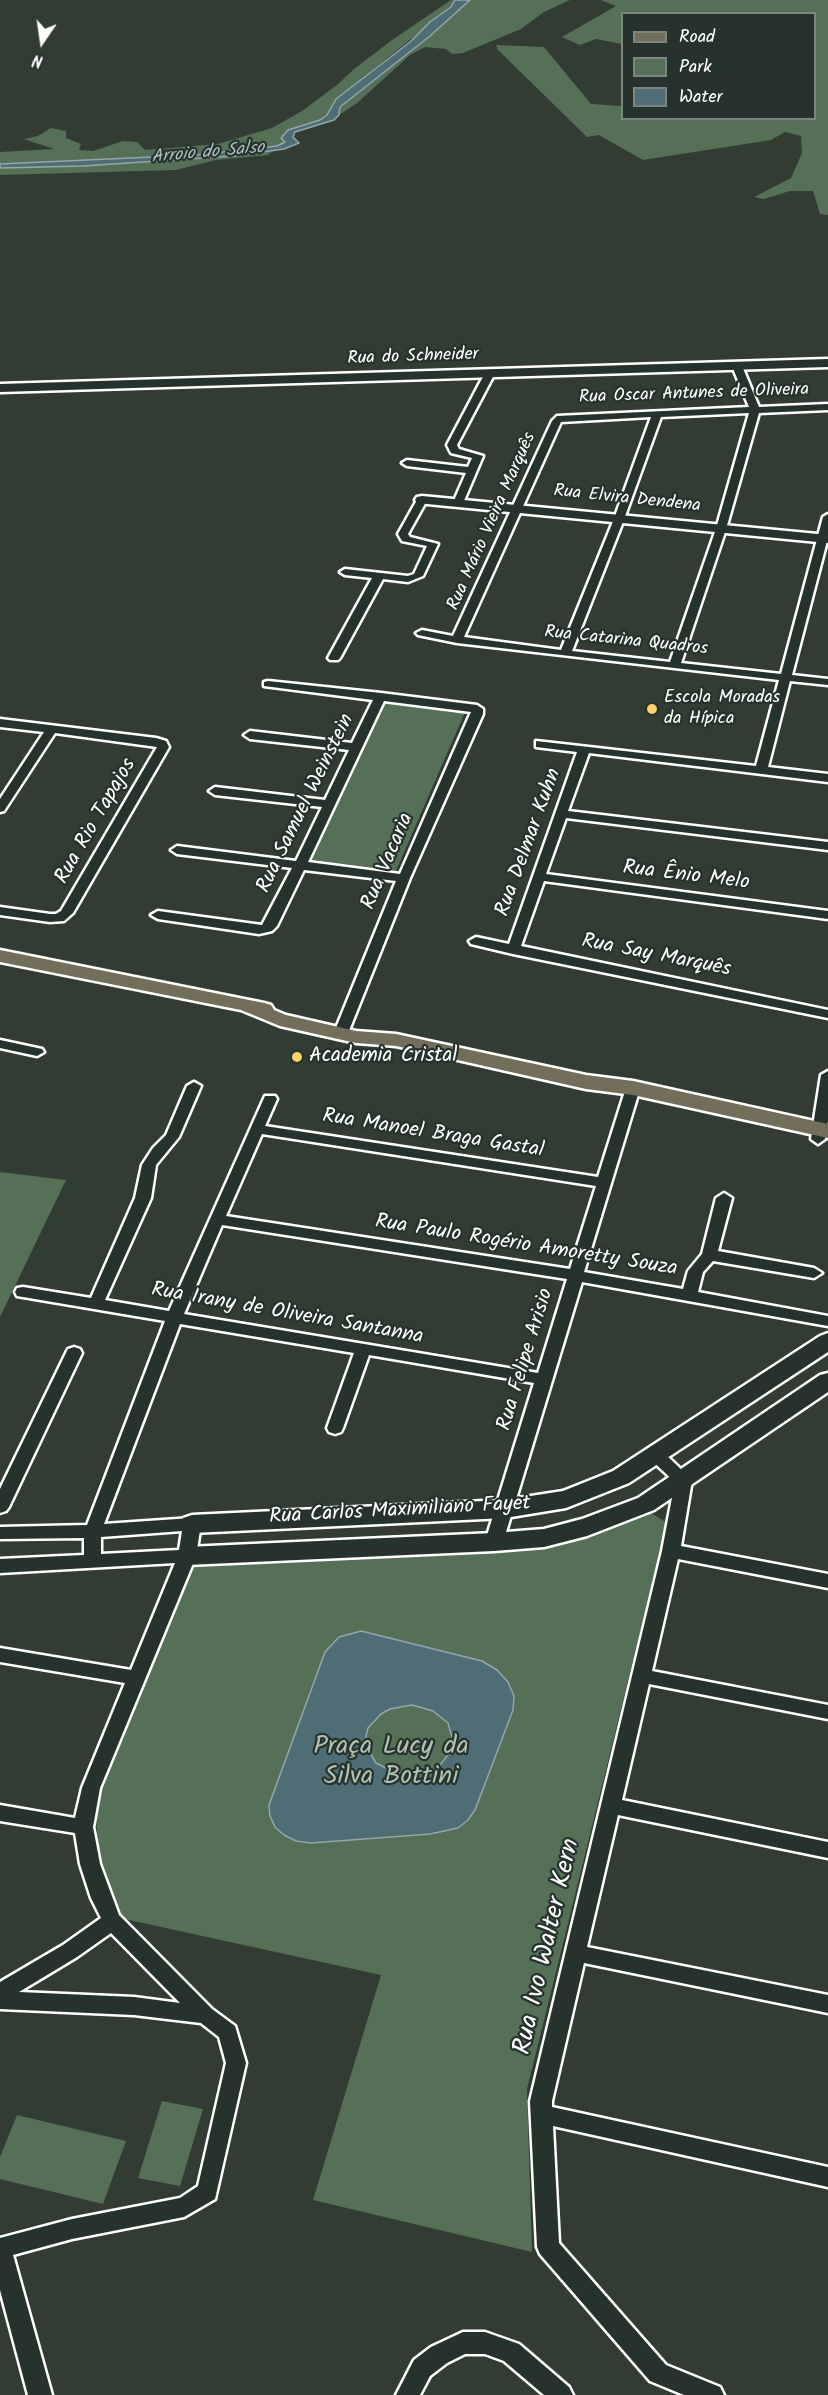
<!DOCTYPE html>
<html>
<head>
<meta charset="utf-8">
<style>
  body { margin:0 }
  #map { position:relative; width:828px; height:2395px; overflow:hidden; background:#323c33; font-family:Kalam,sans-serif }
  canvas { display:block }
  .legend { position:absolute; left:621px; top:12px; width:195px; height:108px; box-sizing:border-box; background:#26332d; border:2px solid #7d8581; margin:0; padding:8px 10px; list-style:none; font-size:18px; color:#fff }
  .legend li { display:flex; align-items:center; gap:12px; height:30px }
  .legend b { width:30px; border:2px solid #7d8581 }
  .north { position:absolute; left:12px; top:12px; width:60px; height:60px; -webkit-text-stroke:4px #26332d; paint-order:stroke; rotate:193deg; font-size:16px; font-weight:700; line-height:24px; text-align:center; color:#fff }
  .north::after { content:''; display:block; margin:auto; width:21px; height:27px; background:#fff; clip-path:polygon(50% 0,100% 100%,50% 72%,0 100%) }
</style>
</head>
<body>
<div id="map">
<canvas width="828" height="2395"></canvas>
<ul class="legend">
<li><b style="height:8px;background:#726e59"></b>Road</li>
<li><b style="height:16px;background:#557057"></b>Park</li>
<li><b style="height:16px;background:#4e6d75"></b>Water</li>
</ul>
<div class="north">N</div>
</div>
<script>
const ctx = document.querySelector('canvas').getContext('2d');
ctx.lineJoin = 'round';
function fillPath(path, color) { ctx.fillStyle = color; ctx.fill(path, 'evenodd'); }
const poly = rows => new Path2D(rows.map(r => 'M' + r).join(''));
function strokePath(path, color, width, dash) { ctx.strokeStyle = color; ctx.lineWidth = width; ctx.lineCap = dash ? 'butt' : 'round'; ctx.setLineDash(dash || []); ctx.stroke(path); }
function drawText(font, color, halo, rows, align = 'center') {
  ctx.font = font + ' Kalam,sans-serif'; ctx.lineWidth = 4.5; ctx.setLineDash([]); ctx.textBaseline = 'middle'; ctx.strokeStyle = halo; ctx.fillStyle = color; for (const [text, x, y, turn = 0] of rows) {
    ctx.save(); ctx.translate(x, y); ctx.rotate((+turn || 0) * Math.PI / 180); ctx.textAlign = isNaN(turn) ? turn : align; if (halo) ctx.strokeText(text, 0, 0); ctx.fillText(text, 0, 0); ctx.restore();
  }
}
fillPath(poly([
  [451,0,455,0,451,7,336,99,327,115,320,120,288,130,285,142,277,146,196,155,0,164,0,152,54,149,24,139,38,136,51,128,66,131,66,138,81,144,79,150,93,151,123,141,137,142,145,150,218,144,272,128,302,111,337,85,354,69,392,40],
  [470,0,570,0,544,12,521,29,463,53,452,54,446,49,425,47,410,55,357,103,339,115,340,107,430,36],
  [601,0,828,0,828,215,820,214,813,191,790,191,764,199,754,197,791,178,802,153,801,136,785,132,771,140,643,160,599,135,587,137,498,50,496,45,544,47,591,104,622,106,622,118,814,118,814,14,622,14,622,44,596,39,580,45,562,37,616,6],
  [273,151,268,155,216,160,176,170,0,175,0,168,156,161],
  [384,700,466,710,395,873,306,862],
  [0,1172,66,1180,0,1317],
  [648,1511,667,1523,527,2089,532,2252,313,2200,381,1975,120,1918,98,1862,95,1787,187,1565,560,1545],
  [162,2101,203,2109,180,2186,138,2178],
  [17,2115,126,2141,103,2204,0,2179,0,2157]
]), '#557057');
const water = poly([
  [455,0,470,0,430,36,340,107,339,115,334,120,295,132,293,137,299,143,284,149,233,156,83,166,0,168,0,164,196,155,277,146,285,142,281,138,288,130,320,120,327,115,336,99,410,42,430,22,451,7,455,0],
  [361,1631,482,1661,497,1670,508,1682,514,1696,513,1710,475,1810,468,1820,458,1828,430,1834,311,1843,296,1841,284,1835,275,1827,270,1816,269,1805,325,1652,339,1637,361,1631],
  [412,1705,433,1711,448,1723,453,1741,452,1750,440,1765,430,1771,419,1774,396,1773,376,1763,366,1746,366,1736,368,1728,381,1714,390,1709,412,1705]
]);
fillPath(water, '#4e6d75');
strokePath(water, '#95a7ac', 1.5);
const street = poly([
  [737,363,742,366,759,407,828,404,828,410,759,413,726,529,681,663,781,674,823,517,828,514,828,537,792,675,828,679,828,685,790,681,768,767,828,774,828,782,589,753,568,811,828,842,828,850,566,818,546,874,828,911,828,919,544,881,521,946,828,1010,828,1018,513,954,471,944,469,941,476,937,509,944,577,752,536,747,536,741,756,766,779,680,457,643,418,635,416,633,422,630,453,636,552,421,557,416,749,407,732,366,737,363],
  [749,413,716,529,670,662,572,651,624,519,661,417,749,413],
  [651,417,614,519,561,650,464,637,561,422,651,417],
  [490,370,495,373,457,445,459,449,483,456,463,503,454,505,453,503,466,473,407,466,402,463,407,460,468,467,472,458,451,453,447,445,485,373,490,370],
  [422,497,427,500,408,534,410,537,438,544,423,576,408,582,383,579,340,658,338,660,330,660,328,658,372,578,345,575,340,572,345,569,408,576,414,574,427,546,402,541,398,534,417,500,422,497],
  [268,681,381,693,477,705,483,709,483,714,410,878,348,1033,341,1037,334,1033,396,881,304,870,277,926,272,931,259,934,158,919,151,915,158,911,262,925,292,868,177,854,171,850,177,846,296,861,322,807,215,795,209,791,215,787,325,800,349,750,250,739,244,735,250,731,352,743,373,700,264,686,264,682,268,681],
  [384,701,471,712,400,874,308,862,384,701],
  [0,719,156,738,166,741,169,747,73,913,64,921,50,922,0,915,0,907,50,914,56,914,61,911,157,747,55,733,4,811,0,812,0,799,44,732,0,727,0,719],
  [0,1040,42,1049,44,1052,37,1056,0,1048,0,1040],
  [828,1071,828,1121,825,1139,818,1144,811,1139,821,1075,828,1071],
  [194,1082,201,1086,179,1137,156,1165,151,1198,105,1300,169,1311,265,1096,275,1096,277,1099,265,1126,598,1177,626,1088,633,1084,640,1088,584,1272,683,1289,688,1271,702,1254,716,1198,724,1193,732,1198,718,1251,814,1268,822,1273,814,1278,713,1261,703,1272,698,1292,828,1316,828,1326,582,1282,503,1542,500,1547,494,1548,488,1547,485,1542,534,1383,369,1355,343,1428,341,1432,335,1434,329,1432,327,1428,354,1353,180,1324,104,1524,192,1518,198,1520,201,1524,196,1556,100,1788,93,1827,100,1864,119,1915,212,2009,235,2026,246,2063,215,2199,184,2217,72,2239,13,2255,52,2395,28,2395,0,2290,0,2238,72,2219,180,2198,198,2186,226,2063,219,2037,201,2023,134,2015,0,2009,0,1982,63,1945,101,1918,91,1898,80,1864,75,1833,0,1821,0,1805,75,1818,82,1788,125,1683,0,1662,0,1648,131,1670,175,1563,0,1573,0,1559,84,1555,84,1538,0,1539,0,1527,87,1525,165,1321,23,1297,17,1296,15,1292,17,1288,23,1287,91,1298,135,1198,142,1165,153,1148,166,1135,187,1086,194,1082],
  [262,1134,596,1186,570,1269,226,1216,262,1134],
  [222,1225,567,1279,538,1373,184,1314,222,1225],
  [182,1531,179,1550,101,1554,101,1537,182,1531],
  [111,1933,180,2003,134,1997,19,1992,77,1957,111,1933],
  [74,1347,80,1349,82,1353,9,1507,6,1511,0,1513,0,1489,66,1353,68,1349,74,1347],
  [655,1448,661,1450,692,1480,681,1546,828,1574,828,1588,678,1559,652,1671,828,1705,828,1719,649,1684,622,1800,828,1842,828,1858,618,1815,587,1947,828,1995,828,2013,584,1963,552,2101,552,2107,828,2167,828,2187,553,2126,559,2243,666,2365,720,2387,724,2395,684,2395,650,2381,540,2254,537,2247,530,2101,662,1551,675,1482,649,1458,647,1454,649,1450,655,1448],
  [463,2332,485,2332,519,2344,569,2387,573,2395,544,2395,504,2361,485,2354,465,2354,447,2363,430,2376,420,2395,396,2395,414,2360,431,2347,463,2332]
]);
const secondary = poly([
  [828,359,828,367,0,392,0,384,828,359],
  [422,496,828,535,828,543,417,503,415,500,417,497,422,496],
  [828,1333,828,1352,629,1483,566,1508,505,1518,192,1533,183,1530,180,1524,183,1518,192,1515,505,1500,563,1491,613,1471,820,1336,828,1333],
  [828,1373,828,1392,654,1510,587,1536,544,1547,494,1551,187,1565,178,1562,175,1556,178,1550,187,1547,494,1533,544,1529,582,1519,638,1498,820,1375,828,1373]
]);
const primary = poly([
  [0,950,264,1003,271,1005,274,1010,286,1015,356,1031,396,1034,586,1075,633,1081,828,1124,828,1138,633,1095,586,1089,396,1046,356,1043,280,1026,241,1010,0,962,0,950]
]);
strokePath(street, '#fff', 5);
strokePath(secondary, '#fff', 5);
strokePath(primary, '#fff', 5);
fillPath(street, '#26332d');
fillPath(secondary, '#26332d');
fillPath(primary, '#726e59');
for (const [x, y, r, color] of [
  [652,709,6,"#ffd166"],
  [297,1057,6,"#ffd166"]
]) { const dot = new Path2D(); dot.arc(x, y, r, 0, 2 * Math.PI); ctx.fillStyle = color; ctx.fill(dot); strokePath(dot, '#26332d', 2); }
drawText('italic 18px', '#afbdc1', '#26332d', [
  ["Arroio do Salso",208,154,-5]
]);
drawText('18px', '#fff', '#26332d', [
  ["Rua do Schneider",413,358,-2],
  ["Rua Oscar Antunes de Oliveira",694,395,-2],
  ["Rua Elvira Dendena",627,500,6],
  ["Rua Mário Vieira Marquês",493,522,-66],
  ["Rua Catarina Quadros",626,642,6]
]);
drawText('18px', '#fff', '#26332d', [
  ["Escola Moradas",664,699],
  ["da Hípica",664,720]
], 'left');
drawText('21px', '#fff', '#26332d', [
  ["Rua Samuel Weinstein",307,804,-64],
  ["Rua Rio Tapajos",97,822,-60],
  ["Rua Delmar Kuhn",530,843,-70],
  ["Rua Vacaria",389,862,-67],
  ["Rua Ênio Melo",686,877,7],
  ["Rua Say Marquês",656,957,11],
  ["Rua Manoel Braga Gastal",433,1135,9],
  ["Rua Paulo Rogério Amoretty Souza",526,1247,9],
  ["Rua Irany de Oliveira Santanna",287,1315,10],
  ["Rua Felipe Arisio",527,1360,-73],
  ["Rua Carlos Maximiliano Fayet",400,1512,-3]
]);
drawText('21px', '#fff', '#26332d', [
  ["Academia Cristal",309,1057]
], 'left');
drawText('26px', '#b2bfb3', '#26332d', [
  ["Praça Lucy da",391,1749],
  ["Silva Bottini",391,1779]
]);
drawText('26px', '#fff', '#26332d', [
  ["Rua Ivo Walter Kern",549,1947,-77]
]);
</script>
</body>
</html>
